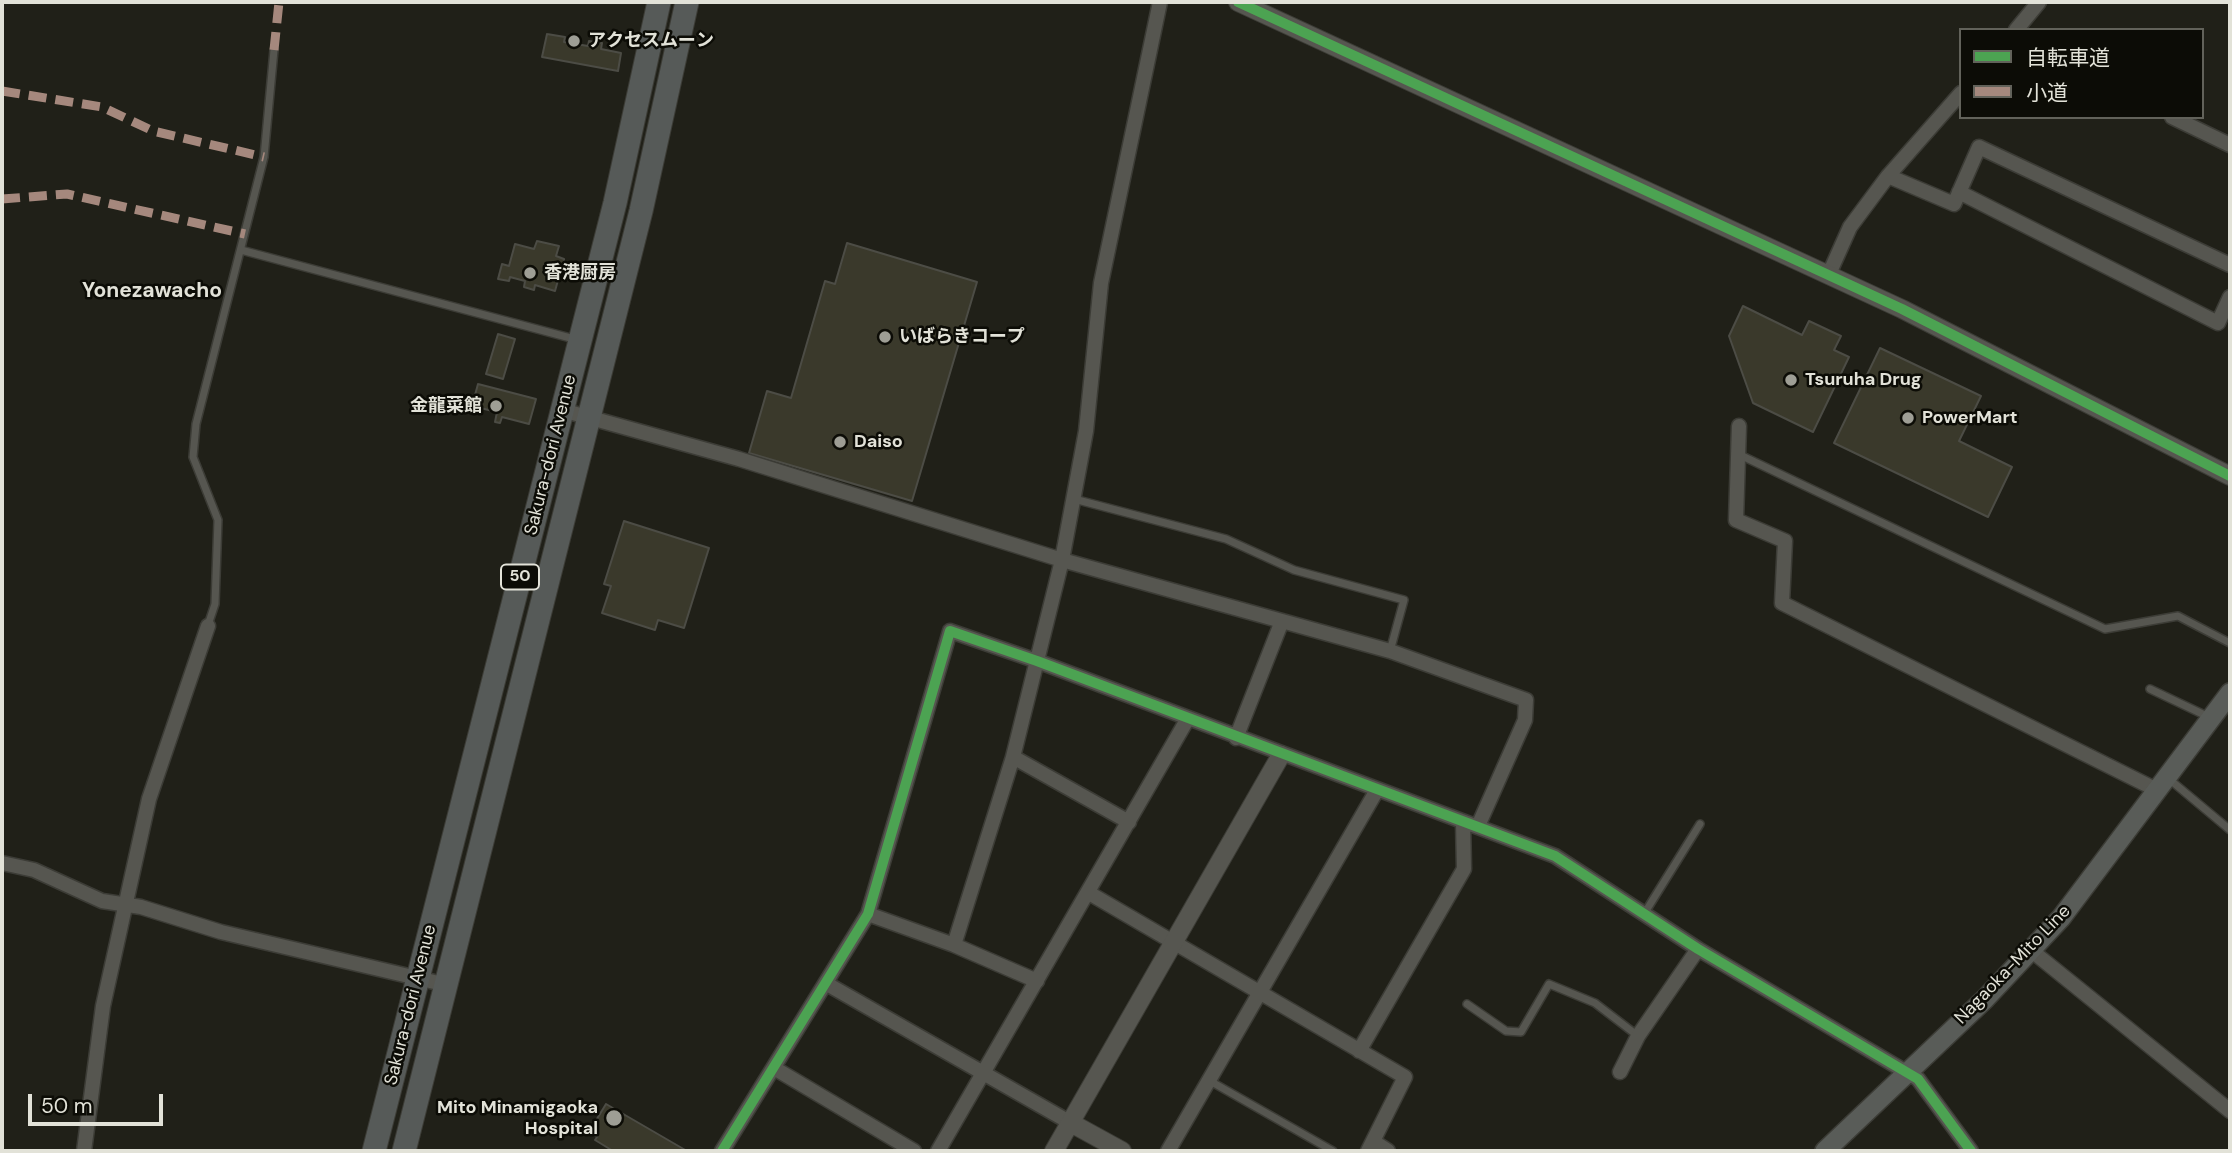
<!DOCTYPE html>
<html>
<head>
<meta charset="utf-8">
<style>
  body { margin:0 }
  #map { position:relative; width:2232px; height:1153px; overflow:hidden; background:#202018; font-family:"DM Sans","Noto Sans JP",sans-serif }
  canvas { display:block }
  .frame { position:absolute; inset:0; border:4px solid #e2e2d8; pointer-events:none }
  .legend { position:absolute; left:1959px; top:28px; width:245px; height:91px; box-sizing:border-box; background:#0c0c06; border:2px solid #62625a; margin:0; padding:9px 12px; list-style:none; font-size:21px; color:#e2e2d8 }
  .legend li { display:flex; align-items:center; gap:14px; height:35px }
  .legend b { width:35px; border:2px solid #62625a }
  .scale { position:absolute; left:28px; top:1094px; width:135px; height:32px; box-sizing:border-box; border:4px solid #e2e2d8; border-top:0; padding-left:9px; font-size:21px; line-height:24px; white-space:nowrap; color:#e2e2d8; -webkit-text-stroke:5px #0c0c06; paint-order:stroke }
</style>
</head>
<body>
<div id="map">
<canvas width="2232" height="1153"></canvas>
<div class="frame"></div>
<ul class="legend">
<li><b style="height:9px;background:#4ca352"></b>自転車道</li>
<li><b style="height:9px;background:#a5887d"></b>小道</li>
</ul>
<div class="scale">50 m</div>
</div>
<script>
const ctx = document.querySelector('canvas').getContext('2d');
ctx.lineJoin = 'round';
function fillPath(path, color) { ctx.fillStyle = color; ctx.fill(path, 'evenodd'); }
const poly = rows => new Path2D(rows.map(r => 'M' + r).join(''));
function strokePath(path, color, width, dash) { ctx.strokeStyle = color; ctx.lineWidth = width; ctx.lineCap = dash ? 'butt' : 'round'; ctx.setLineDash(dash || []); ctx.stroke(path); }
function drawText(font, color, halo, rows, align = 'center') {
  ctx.font = font + ' "DM Sans","Noto Sans JP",sans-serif'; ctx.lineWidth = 5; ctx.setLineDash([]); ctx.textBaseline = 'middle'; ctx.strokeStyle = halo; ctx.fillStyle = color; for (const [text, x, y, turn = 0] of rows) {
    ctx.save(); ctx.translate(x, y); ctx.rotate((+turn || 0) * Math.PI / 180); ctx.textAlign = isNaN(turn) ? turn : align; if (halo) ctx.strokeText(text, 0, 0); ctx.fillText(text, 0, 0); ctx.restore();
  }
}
const building = poly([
  [547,34,565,37,564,42,588,46,589,41,602,43,601,49,621,53,618,71,542,57,547,34],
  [537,241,559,246,556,256,564,259,565,274,560,273,555,291,535,285,534,290,524,287,525,281,510,277,509,281,498,279,502,264,509,266,515,244,534,249,537,241],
  [847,243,977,282,912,501,749,453,767,391,791,398,825,281,835,284,847,243],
  [1743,306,1802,335,1809,321,1841,336,1834,350,1849,357,1813,432,1753,403,1729,336,1743,306],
  [498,334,515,339,503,379,486,374,498,334],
  [1880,348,1981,396,1959,441,2012,467,1988,517,1834,443,1880,348],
  [478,384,536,399,529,424,502,417,500,423,495,422,497,412,472,406,478,384],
  [624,521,709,548,684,628,658,620,655,630,602,613,611,586,604,584,624,521],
  [606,1104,687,1151,613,1151,595,1140,597,1137,589,1132,606,1104]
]);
fillPath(building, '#3a392b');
strokePath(building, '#4c4c45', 2);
const service = poly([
  [241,250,578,340],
  [1738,454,2105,629,2178,616,2230,643],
  [1074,499,1226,539,1294,570,1404,600,1390,651],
  [208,625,215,604,218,520,193,457,196,424,264,157,274,50],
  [2150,689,2211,718],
  [2169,779,2230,830],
  [1644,914,1700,824],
  [1467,1004,1506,1031,1521,1032,1549,984,1595,1003,1638,1036],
  [1210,1081,1333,1151]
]);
const minor = poly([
  [2016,30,2039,2],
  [2172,117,2230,145],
  [1888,176,1954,204,1979,147,2230,265],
  [1959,192,2218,323,2230,297],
  [1829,274,1850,227,1888,176,1961,93],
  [562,410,739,459,1062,560,1390,651,1526,700,1525,720,1478,826],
  [1739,426,1736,520,1785,541,1782,603,2159,791],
  [1236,738,1282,621],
  [1013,757,1129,822],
  [2,863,34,870,102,901,141,907,221,932,447,985],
  [1089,893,1405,1077,1368,1151],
  [868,914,954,945,1037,981],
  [954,945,1013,757,1062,560,1086,431,1101,283,1160,2],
  [2032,951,2230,1111],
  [827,984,1071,1123],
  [1359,1051,1464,869,1463,822],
  [774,1068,914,1151],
  [1620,1072,1638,1036,1698,949],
  [1374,1142,1388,1151],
  [84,1151,103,1006,149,799,208,626],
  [722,1151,868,914,950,631,1037,661,1555,856,1698,949,1918,1079,1971,1151],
  [938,1151,1187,720],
  [1168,1151,1377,790]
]);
const tertiary = poly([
  [1238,2,1902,309,2230,476],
  [1071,1123,1122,1151],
  [1054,1151,1281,755]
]);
const secondary = poly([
  [1825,1151,1985,999,2061,918,2230,693]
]);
const primary = poly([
  [374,1151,615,203,659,2],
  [404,1151,641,211,687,2]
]);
strokePath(service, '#3c3c36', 10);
strokePath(minor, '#3c3c36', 17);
strokePath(tertiary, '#3c3c36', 20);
strokePath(secondary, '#3c3c36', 22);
strokePath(primary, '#3c3c36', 25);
strokePath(service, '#565650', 7);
strokePath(minor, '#565650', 14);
strokePath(tertiary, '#565650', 18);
strokePath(secondary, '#595c58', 19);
strokePath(primary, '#565a58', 23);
strokePath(poly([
  [274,50,279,2],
  [2,91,102,107,153,131,264,157],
  [2,199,67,194,245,234]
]), '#a5887d', 9, [18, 9]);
strokePath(poly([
  [1238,2,1902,309,2230,476],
  [722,1151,868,914,950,631,1037,661,1555,856,1698,949,1918,1079,1971,1151]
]), '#4ca352', 10);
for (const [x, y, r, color] of [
  [574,41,7,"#9e9e95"],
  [530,273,7,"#9e9e95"],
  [885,337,7,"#9e9e95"],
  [1791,380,7,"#9e9e95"],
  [496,406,7,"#9e9e95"],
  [1908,418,7,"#9e9e95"],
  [840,442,7,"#9e9e95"],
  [614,1118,9,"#9e9e95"]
]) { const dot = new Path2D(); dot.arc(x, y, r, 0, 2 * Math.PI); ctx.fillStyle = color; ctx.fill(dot); strokePath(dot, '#0c0c06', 2.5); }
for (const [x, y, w] of [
  [520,577,38]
]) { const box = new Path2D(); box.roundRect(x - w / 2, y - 12.5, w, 25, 5); ctx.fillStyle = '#0c0c06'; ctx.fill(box); strokePath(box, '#e2e2d8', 2); }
drawText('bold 16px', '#e2e2d8', null, [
  ["50",520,577]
]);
drawText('bold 18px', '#e2e2d8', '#0c0c06', [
  ["アクセスムーン",588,41],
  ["香港厨房",544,273],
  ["いばらきコープ",899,337],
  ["Tsuruha Drug",1805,380],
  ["金龍菜館",482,406,"right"],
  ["PowerMart",1922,418],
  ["Daiso",854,442],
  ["Mito Minamigaoka",598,1108,"right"],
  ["Hospital",598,1129,"right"]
], 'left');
drawText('18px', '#e2e2d8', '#0c0c06', [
  ["Sakura-dori Avenue",551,455,-76],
  ["Nagaoka-Mito Line",2013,965,-46],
  ["Sakura-dori Avenue",411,1005,-76]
]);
drawText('bold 21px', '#e2e2d8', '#0c0c06', [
  ["Yonezawacho",152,291]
]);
</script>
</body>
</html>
